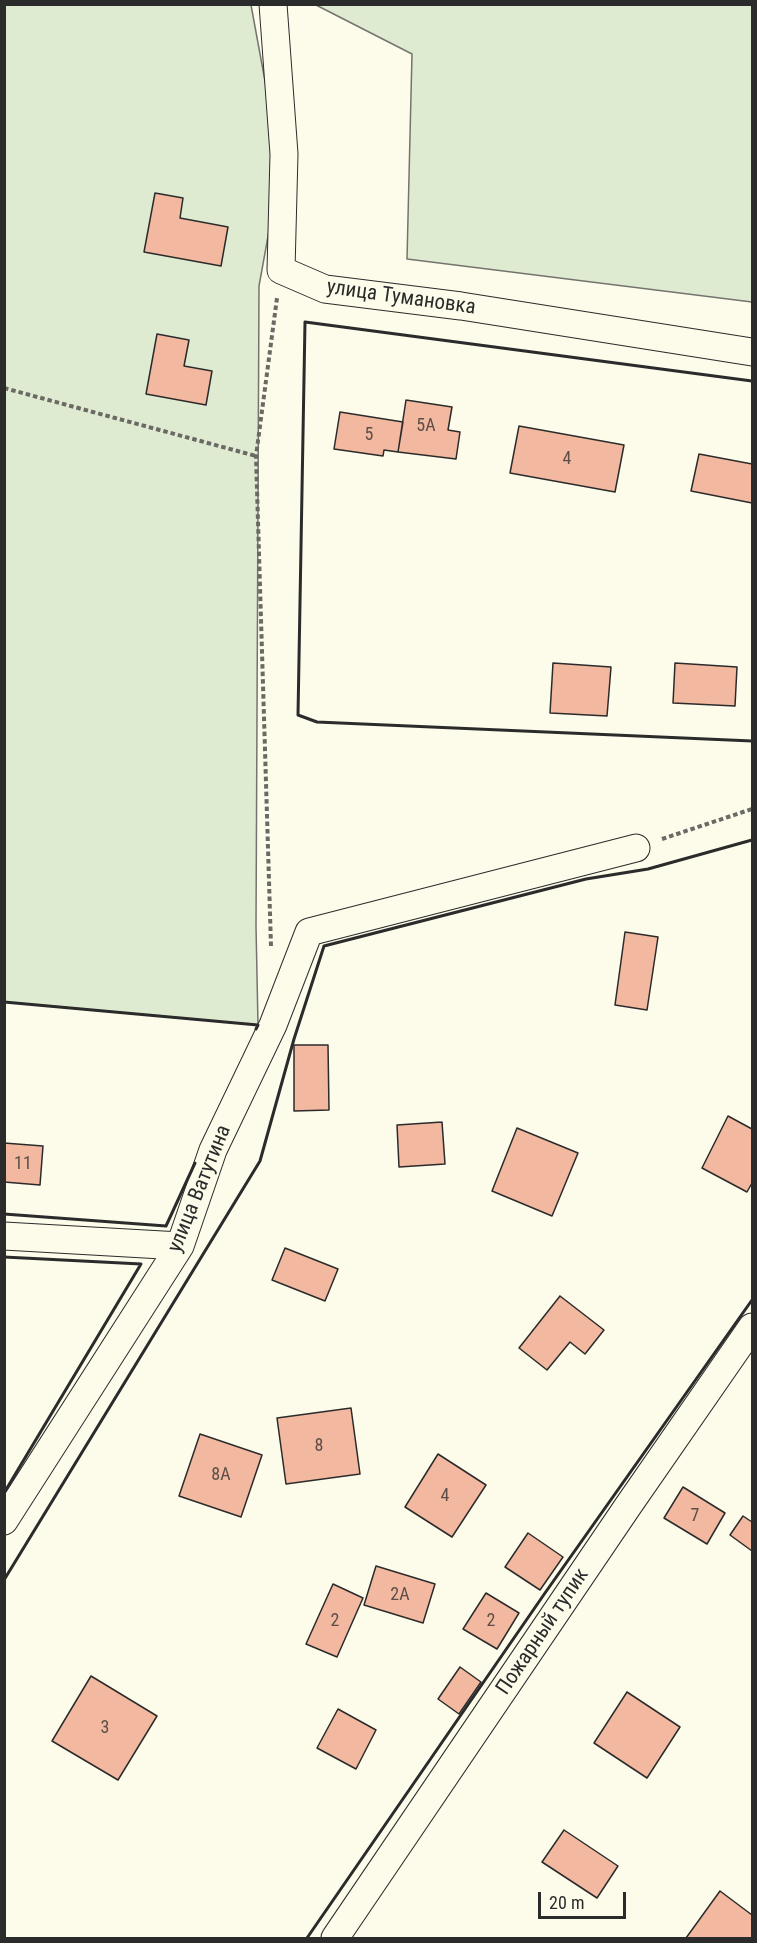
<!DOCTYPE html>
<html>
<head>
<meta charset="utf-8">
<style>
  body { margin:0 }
  #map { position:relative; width:757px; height:1943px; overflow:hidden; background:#fdfbea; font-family:"Roboto Condensed",sans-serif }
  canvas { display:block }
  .frame { position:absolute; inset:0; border:6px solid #2b2b2b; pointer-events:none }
  .scale { position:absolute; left:538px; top:1892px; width:88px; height:27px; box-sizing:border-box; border:3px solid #2b2b2b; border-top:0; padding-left:8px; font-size:18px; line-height:21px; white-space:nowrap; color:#2b2b2b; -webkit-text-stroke:4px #fdfbea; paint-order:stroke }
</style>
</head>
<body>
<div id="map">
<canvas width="757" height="1943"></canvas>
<div class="frame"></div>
<div class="scale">20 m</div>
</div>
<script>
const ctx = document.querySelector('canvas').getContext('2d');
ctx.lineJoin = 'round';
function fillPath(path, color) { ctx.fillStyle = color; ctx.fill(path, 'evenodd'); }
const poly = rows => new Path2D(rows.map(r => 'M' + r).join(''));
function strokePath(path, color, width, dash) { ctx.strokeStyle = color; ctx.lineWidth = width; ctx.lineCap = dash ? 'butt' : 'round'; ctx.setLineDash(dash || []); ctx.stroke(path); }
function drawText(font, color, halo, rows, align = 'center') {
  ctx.font = font + ' "Roboto Condensed",sans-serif'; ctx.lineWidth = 4.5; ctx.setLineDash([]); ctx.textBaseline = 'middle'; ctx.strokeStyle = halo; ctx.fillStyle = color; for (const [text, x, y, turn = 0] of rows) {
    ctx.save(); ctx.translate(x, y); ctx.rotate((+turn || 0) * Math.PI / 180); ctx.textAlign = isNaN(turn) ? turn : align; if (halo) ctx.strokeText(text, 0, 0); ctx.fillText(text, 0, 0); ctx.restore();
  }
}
const green = poly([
  [4,5,251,5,272,119,273,209,259,286,256,926,258,1025,5,1002,4,5],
  [316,5,752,5,752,302,407,259,412,54,316,5]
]);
fillPath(green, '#deebd1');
strokePath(green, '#74746e', 1.5);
const building = poly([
  [155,193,183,198,180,218,228,227,221,266,144,252,155,193],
  [157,334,189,340,184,366,212,371,206,405,146,394,157,334],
  [406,400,452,407,448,430,460,432,456,459,398,452,406,400],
  [340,412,403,422,398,452,384,450,383,456,334,449,340,412],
  [519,426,624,445,615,492,510,473,519,426],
  [699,454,752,464,752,503,691,491,699,454],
  [553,663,611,667,607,716,550,713,553,663],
  [675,663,737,667,735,706,673,703,675,663],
  [625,932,658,937,647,1010,615,1005,625,932],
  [294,1045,328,1045,329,1110,294,1111,294,1045],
  [728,1116,752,1129,752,1183,747,1192,702,1168,728,1116],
  [442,1122,445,1164,399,1167,397,1125,442,1122],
  [517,1128,578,1153,552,1216,492,1191,517,1128],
  [4,1143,43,1146,40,1185,4,1182,4,1143],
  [285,1248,338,1269,325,1301,272,1280,285,1248],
  [560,1296,604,1330,585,1354,570,1342,547,1370,519,1348,560,1296],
  [351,1408,360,1474,286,1484,277,1418,351,1408],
  [200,1434,262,1455,241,1517,179,1496,200,1434],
  [438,1454,486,1485,452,1537,405,1507,438,1454],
  [683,1487,725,1513,707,1544,664,1518,683,1487],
  [743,1516,752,1522,752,1551,730,1535,743,1516],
  [528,1533,563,1557,540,1590,505,1567,528,1533],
  [376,1566,435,1584,423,1623,364,1605,376,1566],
  [333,1584,363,1598,337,1657,306,1644,333,1584],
  [486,1593,519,1613,497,1649,463,1629,486,1593],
  [460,1667,481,1682,459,1714,438,1699,460,1667],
  [91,1676,157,1716,118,1780,52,1741,91,1676],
  [627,1692,680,1727,647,1778,594,1743,627,1692],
  [338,1709,376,1730,356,1769,317,1748,338,1709],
  [564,1830,618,1866,597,1898,542,1862,564,1830],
  [720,1891,752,1915,752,1938,686,1938,720,1891]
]);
fillPath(building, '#f2b8a0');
strokePath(building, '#2b2b2b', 1.5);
const street = poly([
  [273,4,284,154,281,270,325,289,461,306,752,352],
  [4,1236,180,1246],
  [4,1521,180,1246,213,1150,273,1025,309,932,636,848],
  [335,1938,628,1506,752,1327]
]);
strokePath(street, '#2b2b2b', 29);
strokePath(poly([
  [4,388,256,456],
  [662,839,752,809],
  [271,946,256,456,277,298]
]), '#6a6964', 4, [4.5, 3]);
strokePath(street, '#fdfbea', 27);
strokePath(poly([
  [752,381,305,322,298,715,317,722,752,741],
  [4,1002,258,1025,256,1029],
  [4,1214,166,1226,195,1163],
  [4,1257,141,1264,4,1493],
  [4,1580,260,1161,294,1039,324,946,586,879,648,869,752,840],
  [307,1938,545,1593,752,1300]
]), '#2b2b2b', 3);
drawText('18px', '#5d4e48', null, [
  ["5А",426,426],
  ["5",369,435],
  ["4",567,459],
  ["11",23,1164],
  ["8",319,1446],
  ["8А",221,1475],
  ["4",445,1496],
  ["7",695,1516],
  ["2А",400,1595],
  ["2",335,1621],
  ["2",491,1621],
  ["3",105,1728]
]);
drawText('21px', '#2b2b2b', '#fdfbea', [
  ["улица Тумановка",401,298,8],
  ["улица Ватутина",200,1189,-68],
  ["Пожарный тупик",543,1632,-56]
]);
</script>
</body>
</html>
